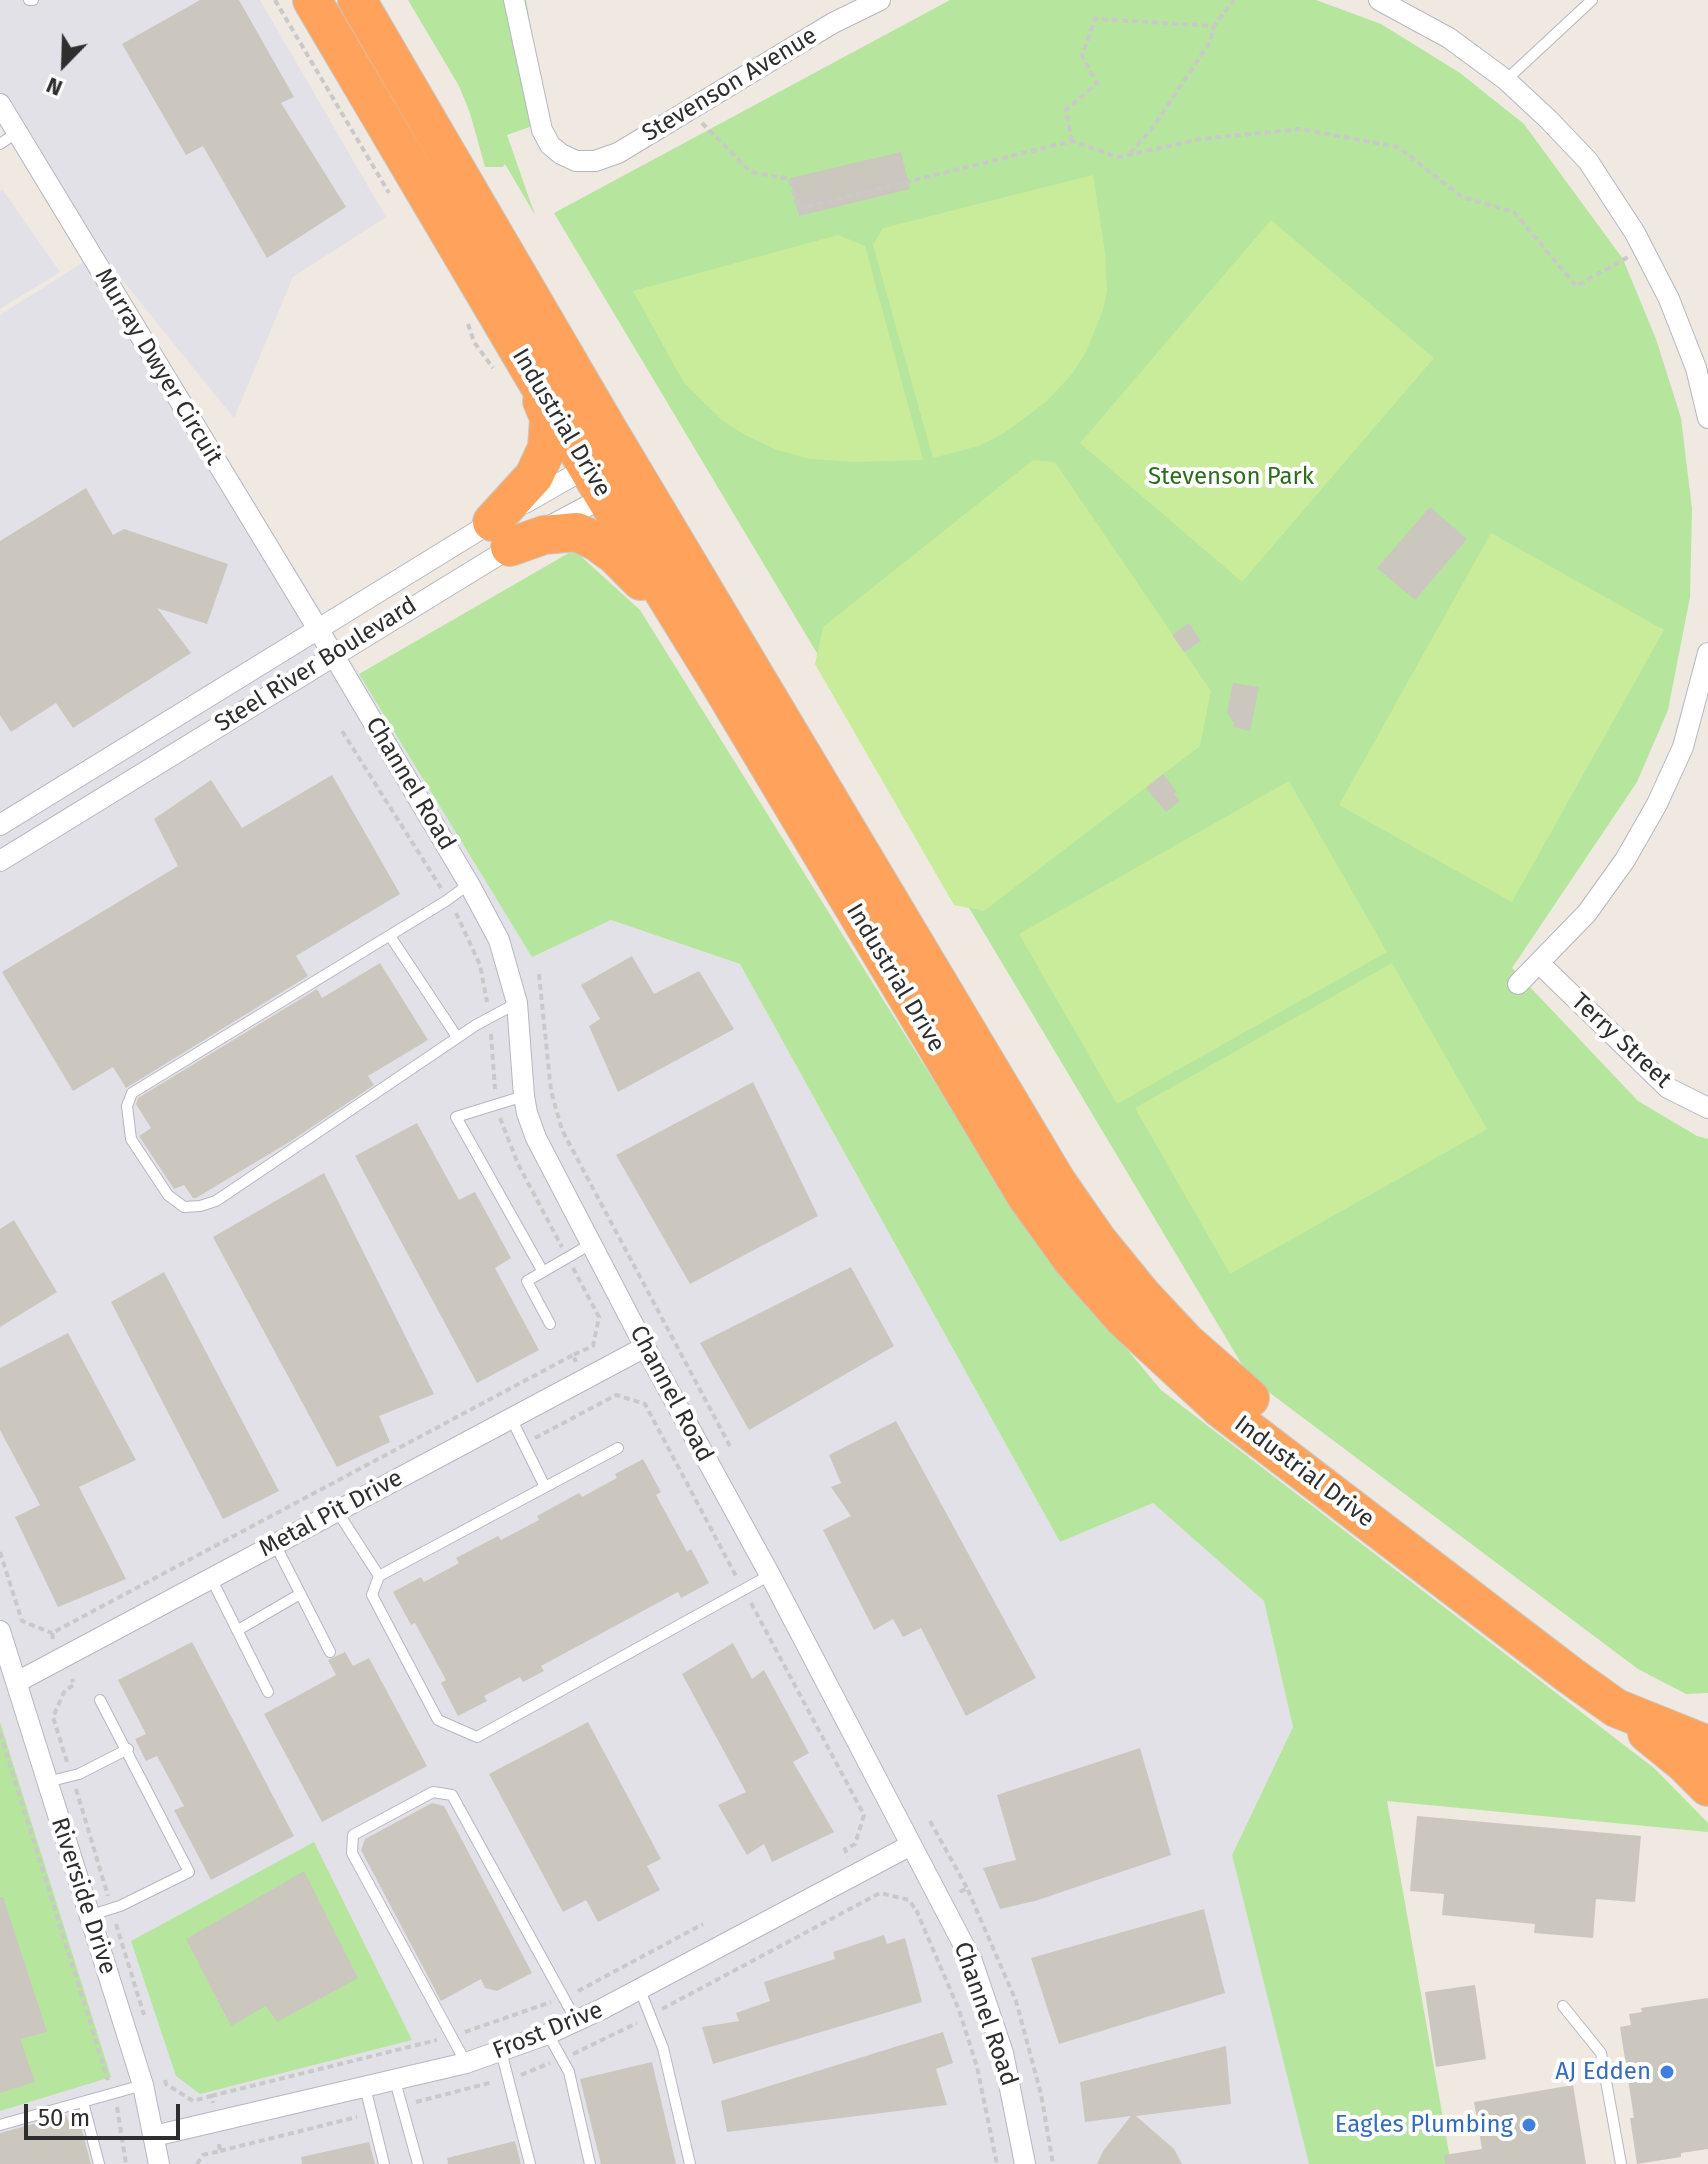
<!DOCTYPE html>
<html>
<head>
<meta charset="utf-8">
<style>
  body { margin:0 }
  #map { position:relative; width:1708px; height:2164px; overflow:hidden; background:#efe9e1; font-family:"Fira Sans",sans-serif }
  canvas { display:block }
  .north { position:absolute; left:24px; top:24px; width:80px; height:80px; -webkit-text-stroke:6px #fff; paint-order:stroke; rotate:203deg; font-size:22px; font-weight:700; line-height:32px; text-align:center; color:#2e2e2e }
  .north::after { content:''; display:block; margin:auto; width:28px; height:36px; background:#2e2e2e; clip-path:polygon(50% 0,100% 100%,50% 72%,0 100%) }
  .scale { position:absolute; left:24px; top:2104px; width:156px; height:36px; box-sizing:border-box; border:4px solid #2e2e2e; border-top:0; padding-left:10px; font-size:24px; line-height:28px; white-space:nowrap; color:#2e2e2e; -webkit-text-stroke:6px #fff; paint-order:stroke }
</style>
</head>
<body>
<div id="map">
<canvas width="1708" height="2164"></canvas>
<div class="north">N</div>
<div class="scale">50 m</div>
</div>
<script>
const ctx = document.querySelector('canvas').getContext('2d');
ctx.lineJoin = 'round';
function fillPath(path, color) { ctx.fillStyle = color; ctx.fill(path, 'evenodd'); }
const poly = rows => new Path2D(rows.map(r => 'M' + r).join(''));
function strokePath(path, color, width, dash) { ctx.strokeStyle = color; ctx.lineWidth = width; ctx.lineCap = dash ? 'butt' : 'round'; ctx.setLineDash(dash || []); ctx.stroke(path); }
function drawText(font, color, halo, rows, align = 'center') {
  ctx.font = font + ' "Fira Sans",sans-serif'; ctx.lineWidth = 8; ctx.setLineDash([]); ctx.textBaseline = 'middle'; ctx.strokeStyle = halo; ctx.fillStyle = color; for (const [text, x, y, turn = 0] of rows) {
    ctx.save(); ctx.translate(x, y); ctx.rotate((+turn || 0) * Math.PI / 180); ctx.textAlign = isNaN(turn) ? turn : align; if (halo) ctx.strokeText(text, 0, 0); ctx.fillText(text, 0, 0); ctx.restore();
  }
}
fillPath(poly([
  [0,0,260,0,386,217,293,277,234,418,106,260,532,956,611,920,740,964,1060,1542,1153,1503,1264,1601,1293,1727,1232,1855,1309,2164,0,2164,0,315,101,251,0,125],
  [2,189,60,272,0,309,0,191]
]), '#e3e1e8');
fillPath(poly([
  [408,0,526,0,536,58,538,124,507,135,535,215,505,164,503,167,485,167,470,113,459,86],
  [950,0,1316,0,1381,24,1460,73,1524,124,1623,259,1656,339,1681,418,1692,509,1690,597,1668,710,1637,782,1512,968,1638,1101,1697,1136,1708,1139,1708,1693,1686,1694,1638,1669,1250,1378,554,213],
  [574,550,640,610,1025,1227,1161,1390,1654,1768,1708,1823,1708,1832,1387,1801,1451,2164,1309,2164,1232,1855,1293,1727,1264,1601,1153,1503,1060,1542,740,964,611,920,532,957,359,674],
  [0,1722,111,2077,0,2111],
  [314,1842,412,2040,200,2094,176,2076,131,1941]
]), '#b6e59e');
fillPath(poly([
  [1093,175,1105,252,1107,291,1103,310,1085,354,1072,374,1047,401,1006,432,979,446,933,458,873,245,883,228],
  [1271,220,1434,358,1242,582,1080,443],
  [838,235,865,246,923,460,855,462,810,459,777,450,745,435,723,421,684,383,633,291],
  [1033,460,1055,462,1211,691,1200,746,984,911,954,905,815,664,823,627],
  [1491,533,1664,630,1512,902,1339,805],
  [1289,781,1387,952,1117,1104,1019,934],
  [1392,963,1487,1129,1230,1274,1135,1108]
]), '#c9ec9a');
fillPath(poly([
  [200,0,239,0,294,97,281,103,346,207,267,258,203,146,186,155,122,44],
  [901,152,910,189,799,216,790,178],
  [86,488,113,535,124,529,228,564,207,624,157,608,191,653,73,728,56,703,11,732,0,715,0,541],
  [1430,507,1467,539,1415,600,1377,568],
  [1189,623,1201,641,1184,652,1172,635],
  [1233,683,1259,687,1250,731,1233,727,1234,723,1227,713],
  [1163,774,1177,792,1174,794,1180,801,1166,812,1146,788],
  [332,775,400,894,296,956,308,976,126,1088,113,1067,73,1091,2,972,178,866,154,819,211,780,242,828],
  [632,956,654,994,699,971,734,1029,618,1092,589,1026,600,1019,581,985],
  [380,963,428,1040,368,1076,374,1085,291,1141,196,1198,193,1198,184,1185,174,1189,139,1136,151,1128,136,1104,138,1098,317,989,322,998],
  [753,1082,818,1216,690,1284,616,1155],
  [417,1123,459,1200,475,1192,511,1258,495,1268,539,1350,477,1383,355,1156],
  [324,1173,434,1394,379,1416,390,1442,337,1467,213,1237],
  [14,1220,57,1292,0,1327,0,1229],
  [851,1267,894,1346,749,1430,700,1343],
  [164,1272,279,1491,223,1519,111,1302],
  [68,1333,136,1460,79,1487,126,1579,58,1607,15,1517,40,1505,0,1430,0,1368],
  [896,1421,1036,1678,966,1716,921,1628,903,1637,893,1619,874,1630,823,1530,851,1516,831,1487,841,1483,829,1455],
  [643,1459,661,1492,656,1495,687,1552,691,1549,709,1583,681,1598,678,1592,541,1666,544,1671,523,1682,520,1677,484,1696,487,1701,458,1716,441,1683,446,1680,415,1623,411,1625,393,1592,421,1577,424,1582,459,1563,456,1558,498,1536,501,1540,539,1520,537,1516,579,1493,582,1497,617,1478,615,1474],
  [192,1642,294,1836,211,1880,174,1810,184,1806,157,1756,146,1761,135,1739,146,1734,118,1680],
  [733,1643,752,1679,764,1670,809,1753,793,1762,834,1832,772,1862,764,1844,747,1855,718,1805,746,1792,682,1674],
  [345,1652,353,1666,369,1658,427,1766,322,1822,264,1714,336,1675,328,1660],
  [588,1722,661,1859,647,1866,660,1890,598,1922,586,1900,563,1912,489,1774],
  [1140,1748,1171,1855,1035,1901,1000,1909,983,1868,1016,1860,997,1795],
  [432,1803,444,1806,532,1973,497,1991,485,1988,481,1979,441,2001,361,1850,365,1839],
  [1417,1816,1641,1836,1635,1902,1596,1899,1593,1938,1534,1933,1535,1924,1442,1915,1444,1894,1410,1891],
  [304,1871,358,1978,277,2022,266,2006,231,2026,186,1939],
  [0,1897,3,1897,47,2032,20,2039,35,2082,0,2093],
  [1204,1909,1225,1993,1059,2044,1031,1958],
  [884,1935,887,1944,905,1938,922,2002,713,2064,702,2027,739,2021,736,2013,770,2001,764,1982,835,1959,833,1952],
  [1475,1985,1486,2059,1436,2067,1425,1992],
  [1708,1998,1708,2149,1681,2153,1681,2157,1637,2164,1630,2118,1634,2118,1620,2027,1631,2025,1629,2014,1642,2012,1641,2008],
  [943,2032,953,2063,936,2069,947,2105,727,2132,721,2101],
  [1226,2046,1231,2104,1136,2116,1174,2149,1182,2164,1097,2164,1103,2151,1131,2116,1085,2122,1080,2082],
  [652,2062,676,2164,601,2164,580,2079],
  [1573,2085,1586,2164,1445,2164,1444,2155,1482,2149,1474,2102],
  [66,2115,70,2126,80,2123,91,2164,0,2164,0,2133],
  [515,2141,521,2164,448,2164,447,2158],
  [369,2142,375,2164,302,2164,301,2157]
]), '#cbc7bf');
const lane = poly([
  [29,0,33,0],
  [1506,80,1592,0],
  [0,144,16,133],
  [469,884,446,901,132,1093,127,1106,131,1139,168,1195,184,1207,200,1206,216,1201,476,1025,517,1003],
  [390,936,457,1037],
  [524,1096,456,1117,543,1272],
  [550,1324,527,1281,591,1244],
  [511,1418,545,1487],
  [337,1511,379,1576,618,1448],
  [275,1544,330,1652],
  [379,1576,372,1595,438,1720,477,1737,770,1575],
  [211,1578,268,1692],
  [238,1630,300,1594],
  [47,1782,79,1774,128,1749],
  [88,1916,120,1906,189,1872,100,1700],
  [640,1990,663,2048,690,2164],
  [1563,2006,1601,2053,1621,2164],
  [548,2034,569,2072,590,2164],
  [501,2051,530,2164],
  [466,2063,352,1853,353,1835,433,1792,452,1795,577,2022],
  [395,2081,418,2164],
  [365,2087,384,2164],
  [83,2102,99,2164],
  [0,2125,143,2085]
]);
const street = poly([
  [514,0,542,130,550,145,561,154,576,161,595,161,618,153,833,23,880,0],
  [1379,0,1449,38,1506,80,1549,120,1588,161,1635,233,1669,299,1696,368,1708,418],
  [0,104,318,629,469,884,499,940,517,1003,524,1096,527,1113,536,1138,645,1347,770,1575,972,1961,1003,2053,1025,2164],
  [525,503,595,463],
  [550,526,610,494],
  [0,825,497,519],
  [0,861,518,543],
  [1540,964,1668,1088,1708,1108],
  [1518,984,1587,913,1625,860,1657,804,1683,747,1708,653],
  [0,1631,143,2085,159,2164],
  [17,1682,645,1347],
  [154,2136,466,2063,548,2034,602,2009,911,1845]
]);
const highway = poly([
  [312,0,605,497,719,682,1026,1196,1072,1260,1123,1318,1220,1408,1571,1676,1616,1708,1708,1745],
  [357,0,607,428,1057,1182,1098,1241,1142,1295,1186,1342,1250,1398],
  [492,522,534,476,547,448,549,418,542,401],
  [510,547,544,535,577,532,597,542,616,556,641,581],
  [1647,1733,1685,1764,1708,1787]
]);
strokePath(lane, '#b4b7c1', 12);
strokePath(street, '#b4b7c1', 22);
strokePath(highway, '#c9c9c9', 40);
strokePath(poly([
  [275,0,389,193],
  [702,123,751,172,790,179,798,209,1072,141,1118,157,1201,139,1300,129,1398,147,1462,197,1514,212,1576,286,1628,257],
  [1072,141,1066,110,1097,83,1082,56,1095,19,1214,26,1234,0],
  [1130,153,1151,130,1210,42,1214,26],
  [468,324,474,342,493,368],
  [342,731,441,888],
  [456,913,480,965,487,1002],
  [539,974,551,1091,562,1130,731,1448],
  [491,1034,495,1089],
  [500,1118,518,1164,562,1247],
  [573,1268,599,1317,593,1346,573,1355,576,1362],
  [535,1438,616,1395,645,1404,737,1578],
  [0,1552,22,1621,52,1633],
  [751,1603,864,1815,855,1844,845,1849,848,1857],
  [53,1639,52,1633,573,1355],
  [0,1733,108,2080],
  [67,1762,53,1717,65,1690,74,1685,72,1679],
  [76,1789,108,1896],
  [930,1821,967,1888],
  [960,1892,967,1888,1016,2001,1041,2094,1053,2164],
  [919,1911,917,1912,959,2010,977,2067,997,2164],
  [116,1924,144,2015],
  [578,1991,703,1924],
  [662,2009,880,1893,909,1900,917,1912],
  [465,2032,551,2002],
  [573,2054,637,2023],
  [521,2075,550,2063],
  [165,2080,166,2084,193,2101,211,2096,213,2103],
  [211,2096,437,2040],
  [416,2102,493,2082],
  [117,2107,126,2164],
  [220,2151,357,2117],
  [197,2164,203,2155,220,2151,219,2144]
]), '#c9c9c9', 4, [6, 4]);
strokePath(lane, '#fff', 10);
strokePath(street, '#fff', 20);
strokePath(highway, '#ffa35c', 38);
for (const [x, y, r, color] of [
  [1667,2072,8,"#3f7fe0"],
  [1529,2125,8,"#3f7fe0"]
]) { const dot = new Path2D(); dot.arc(x, y, r, 0, 2 * Math.PI); ctx.fillStyle = color; ctx.fill(dot); strokePath(dot, '#fff', 3); }
drawText('24px', '#2e2e2e', '#fff', [
  ["Stevenson Avenue",730,85,-31],
  ["Murray Dwyer Circuit",158,367,59],
  ["Industrial Drive",561,423,59],
  ["Steel River Boulevard",316,665,-32],
  ["Channel Road",410,784,59],
  ["Industrial Drive",895,978,59],
  ["Terry Street",1621,1041,43],
  ["Channel Road",671,1394,62],
  ["Industrial Drive",1304,1472,37],
  ["Metal Pit Drive",331,1514,-28],
  ["Riverside Drive",83,1896,72],
  ["Channel Road",985,2014,71],
  ["Frost Drive",548,2031,-22]
]);
drawText('24px', '#2c6e1b', '#fff', [
  ["Stevenson Park",1231,477]
]);
drawText('24px', '#366cbe', '#fff', [
  ["AJ Edden",1651,2072],
  ["Eagles Plumbing",1513,2125]
], 'right');
</script>
</body>
</html>
